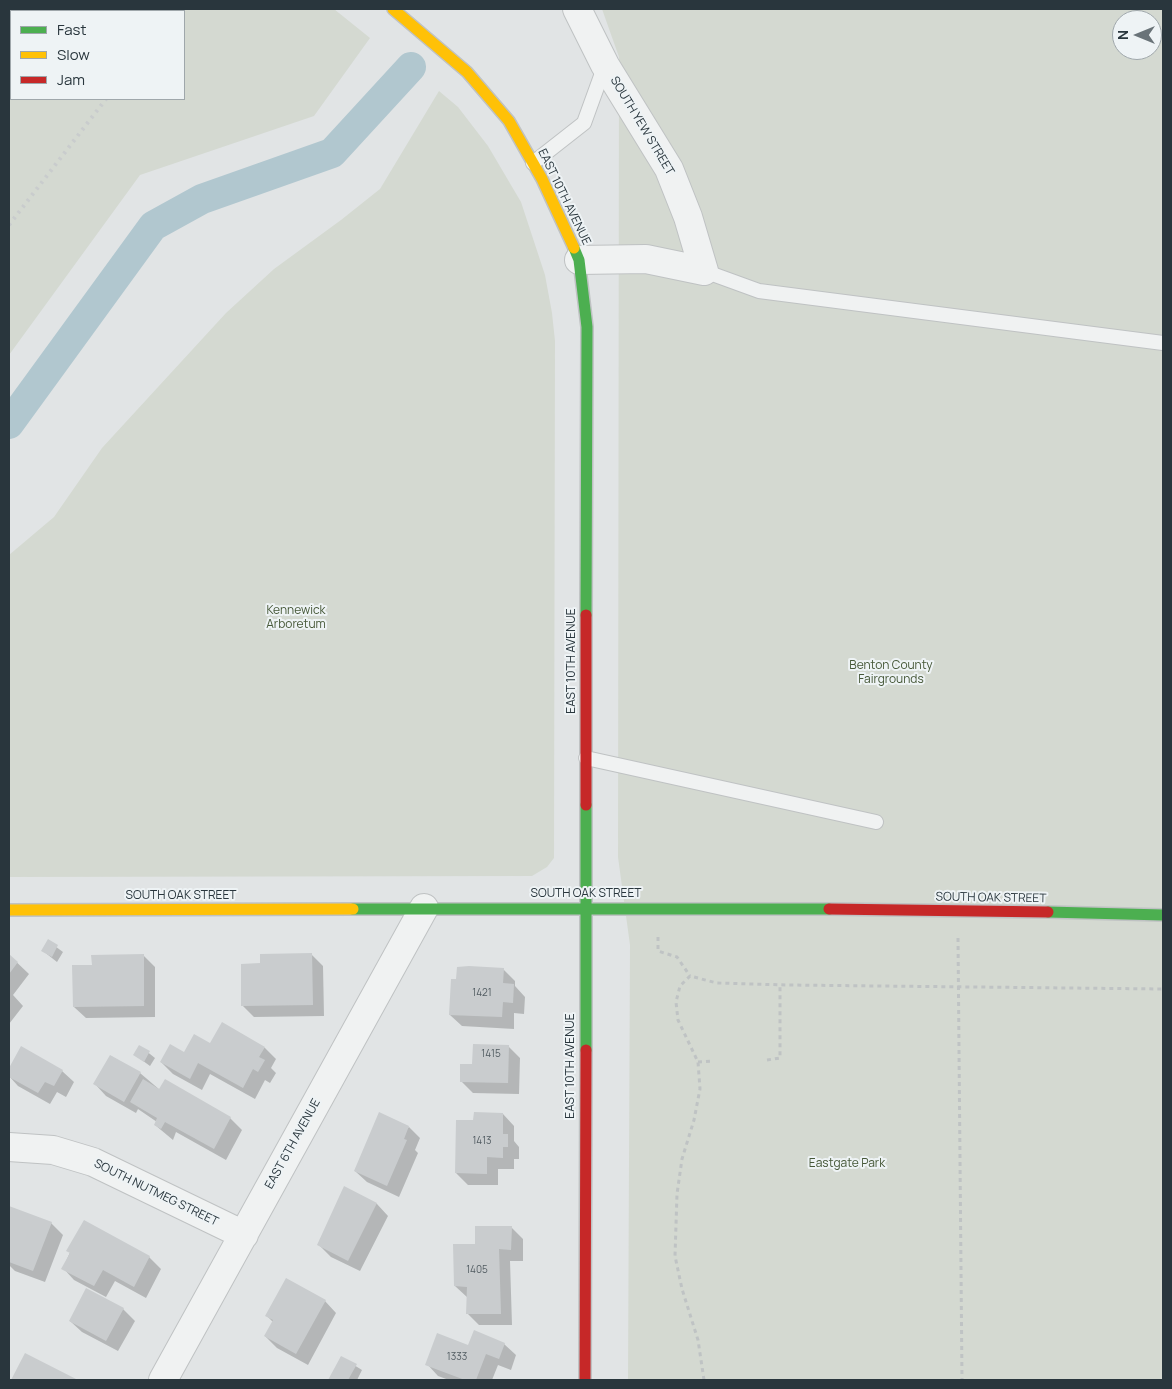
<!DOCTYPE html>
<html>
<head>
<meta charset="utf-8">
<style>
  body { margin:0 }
  #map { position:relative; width:1172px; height:1389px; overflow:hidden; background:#e1e4e5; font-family:Manrope,sans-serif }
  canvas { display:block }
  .frame { position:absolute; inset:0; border:10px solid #29363d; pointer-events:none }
  .legend { position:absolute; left:10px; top:10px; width:175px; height:90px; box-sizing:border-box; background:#eef3f5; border:1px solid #9fa7ab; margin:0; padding:6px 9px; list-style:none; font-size:15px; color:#29363d }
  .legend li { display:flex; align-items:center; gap:10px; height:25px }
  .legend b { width:25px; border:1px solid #9fa7ab }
  .north { position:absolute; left:1112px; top:10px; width:50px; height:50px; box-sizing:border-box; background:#eef3f5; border:1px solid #9fa7ab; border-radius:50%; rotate:270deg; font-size:14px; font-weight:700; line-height:20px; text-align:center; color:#29363d }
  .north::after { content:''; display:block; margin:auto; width:18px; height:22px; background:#697378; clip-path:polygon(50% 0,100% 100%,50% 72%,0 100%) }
</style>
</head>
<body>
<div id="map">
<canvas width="1172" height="1389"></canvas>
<div class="frame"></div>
<ul class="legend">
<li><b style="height:6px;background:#4caf50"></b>Fast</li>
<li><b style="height:6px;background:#ffc107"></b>Slow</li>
<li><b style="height:6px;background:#c62828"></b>Jam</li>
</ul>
<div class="north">N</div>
</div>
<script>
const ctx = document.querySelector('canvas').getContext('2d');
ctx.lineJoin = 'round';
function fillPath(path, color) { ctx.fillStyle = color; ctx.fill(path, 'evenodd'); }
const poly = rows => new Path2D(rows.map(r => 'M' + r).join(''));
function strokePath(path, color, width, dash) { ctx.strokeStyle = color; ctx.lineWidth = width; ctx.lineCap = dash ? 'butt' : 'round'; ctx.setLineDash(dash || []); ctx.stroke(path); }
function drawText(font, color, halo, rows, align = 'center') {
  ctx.font = font + ' Manrope,sans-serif'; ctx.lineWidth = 4; ctx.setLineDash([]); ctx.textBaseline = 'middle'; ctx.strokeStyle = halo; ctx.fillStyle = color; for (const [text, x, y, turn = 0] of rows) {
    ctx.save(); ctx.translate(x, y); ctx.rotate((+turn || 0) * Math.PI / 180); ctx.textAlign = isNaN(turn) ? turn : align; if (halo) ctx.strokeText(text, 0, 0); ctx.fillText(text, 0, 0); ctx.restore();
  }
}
fillPath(poly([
  [35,9,334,9,370,38,314,116,140,175,9,355,9,43,11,40,11,99,184,99,184,11,34,11],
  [602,9,1163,9,1163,1380,628,1380,630,945,618,857,619,57],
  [1122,20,1152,20,1152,50,1122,50],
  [439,91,458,107,488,146,521,202,545,275,552,313,555,341,554,858,547,867,532,876,9,877,9,555,54,517,102,448,226,313,274,269,341,220,380,189]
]), '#d4d9d1');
fillPath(poly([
  [48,941,63,952,57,962,43,951],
  [311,954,323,966,324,1016,254,1017,242,1005,261,964],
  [9,955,29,974,13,995,23,1006,9,1024],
  [143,955,155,967,155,1017,86,1018,74,1007,93,966],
  [503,969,515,981,515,986,525,997,524,1014,514,1013,514,1029,462,1026,450,1015],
  [222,1024,265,1048,276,1059,271,1068,276,1073,270,1083,265,1080,255,1099,210,1074,202,1090,173,1074,161,1062,211,1044],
  [140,1046,155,1058,150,1066,135,1055],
  [508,1046,520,1058,519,1094,473,1093,461,1081,473,1066],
  [21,1048,62,1071,74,1082,66,1097,57,1092,50,1104,18,1086,9,1076,9,1070],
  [111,1056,140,1073,160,1090,230,1118,242,1130,226,1160,176,1132,173,1140,155,1125,157,1122,138,1109,136,1113,106,1096,95,1084],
  [503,1114,514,1126,514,1141,519,1147,519,1159,514,1159,514,1169,498,1169,498,1185,468,1185,456,1173,474,1121],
  [409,1127,420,1138,415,1150,418,1153,399,1197,367,1182,355,1171],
  [344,1188,377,1204,388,1216,360,1271,331,1257,319,1245],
  [9,1208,51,1223,63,1235,45,1282,15,1271,9,1265],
  [84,1221,149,1257,161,1269,146,1298,115,1281,106,1297,74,1280,63,1268],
  [511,1227,523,1239,523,1261,510,1261,512,1325,479,1325,467,1313,468,1298,455,1286,476,1246],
  [325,1301,336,1313,308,1365,277,1348,265,1336,273,1322,267,1316],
  [123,1309,135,1321,118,1351,82,1332,70,1321],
  [504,1344,516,1355,511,1370,498,1365,492,1380,449,1380,438,1376,427,1364,469,1346],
  [26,1355,75,1380,13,1380],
  [341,1357,362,1370,357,1380,330,1380]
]), '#0003');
strokePath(poly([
  [9,424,153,226,202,199,332,153,411,67]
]), '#b1c7cf', 30);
fillPath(poly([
  [48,939,58,945,52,957,41,951],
  [312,953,313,1005,241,1006,241,964,260,963,260,954],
  [9,954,18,962,9,974],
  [144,954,144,1006,73,1007,72,965,92,965,91,955],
  [469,966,504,968,503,983,514,984,513,1003,503,1002,502,1017,449,1015,451,979,456,979,457,967],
  [222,1022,265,1047,259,1057,265,1060,258,1072,253,1069,243,1088,198,1063,190,1079,160,1062,170,1044,184,1052,194,1034,210,1043],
  [473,1044,509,1045,508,1083,460,1082,460,1064,472,1064],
  [139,1045,150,1051,144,1062,133,1055],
  [21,1046,63,1070,54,1086,45,1082,38,1093,9,1077,9,1068],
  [110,1055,141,1072,124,1102,93,1084],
  [143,1079,159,1089,165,1079,231,1117,214,1149,165,1122,161,1129,154,1125,157,1118,130,1102],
  [379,1112,409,1126,404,1139,407,1140,387,1186,354,1171],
  [474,1112,503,1113,503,1134,508,1134,508,1147,503,1147,503,1158,487,1157,487,1174,455,1173,456,1120,473,1120],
  [344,1186,377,1203,348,1261,317,1245],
  [9,1206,52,1222,33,1271,9,1262],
  [84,1220,150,1256,134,1287,103,1270,94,1286,61,1269,70,1253,66,1251],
  [475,1226,512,1226,511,1250,499,1249,501,1314,466,1314,467,1287,454,1286,453,1244,475,1244],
  [286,1278,326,1300,296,1354,264,1336,273,1320,265,1316],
  [86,1288,124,1308,106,1341,69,1321],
  [474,1330,505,1343,499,1359,486,1354,476,1380,465,1380,425,1365,437,1333,468,1345],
  [25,1353,78,1380,11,1380],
  [341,1356,357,1364,348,1380,328,1380]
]), '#c9ccce');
const lane = poly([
  [533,163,584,123,605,65],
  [704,271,759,291,1163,343],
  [586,758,876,822]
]);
const street = poly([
  [577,9,605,65,669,169,688,217,704,271,646,259,579,260],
  [9,1147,53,1150,93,1162,244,1235],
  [163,1380,424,908]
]);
const fast = poly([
  [574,248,579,260,587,327,586,615],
  [353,909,829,909],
  [1048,912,1163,915],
  [586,1050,586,805]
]);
const slow = poly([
  [393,9,467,72,509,121,542,179,574,248],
  [9,910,353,909]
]);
const jam = poly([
  [586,805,586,615],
  [829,909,1048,912],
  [585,1380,586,1050]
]);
strokePath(lane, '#bfc2c3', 16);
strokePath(street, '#bfc2c3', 30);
strokePath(fast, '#bfc2c3', 14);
strokePath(slow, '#bfc2c3', 14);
strokePath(jam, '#bfc2c3', 14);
strokePath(poly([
  [658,937,658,951,677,957,690,976],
  [958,938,962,1380],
  [767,1060,780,1058,780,985],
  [698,1062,712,1061],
  [704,1380,698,1340,682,1289,675,1256,677,1194,682,1159,694,1120,700,1089,698,1062,678,1020,676,1002,680,986,690,976,717,983,787,985,1163,989]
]), '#bfc3c4', 3, [4, 4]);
strokePath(lane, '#f0f2f2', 14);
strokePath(street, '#f0f2f2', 28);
strokePath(fast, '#4caf50', 11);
strokePath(slow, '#ffc107', 11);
strokePath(jam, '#c62828', 11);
strokePath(poly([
  [173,11,175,9],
  [9,225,106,99]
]), '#c9cccd', 4, [2.5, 5]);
drawText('10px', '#525c62', null, [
  ["1421",482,993],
  ["1415",491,1054],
  ["1413",482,1141],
  ["1405",477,1270],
  ["1333",457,1357]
]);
drawText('12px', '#29363d', '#eef3f5', [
  ["SOUTH YEW STREET",642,126,59],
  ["EAST 10TH AVENUE",564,197,64],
  ["EAST 10TH AVENUE",572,661,-90],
  ["SOUTH OAK STREET",586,894],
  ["SOUTH OAK STREET",181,896],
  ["SOUTH OAK STREET",991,898,1],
  ["EAST 10TH AVENUE",571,1066,-90],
  ["EAST 6TH AVENUE",293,1144,-61],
  ["SOUTH NUTMEG STREET",156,1193,26]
]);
drawText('12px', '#465838', '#eef3f5', [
  ["Kennewick",296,611],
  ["Arboretum",296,625],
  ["Benton County",891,666],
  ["Fairgrounds",891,680],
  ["Eastgate Park",847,1164]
]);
</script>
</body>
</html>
